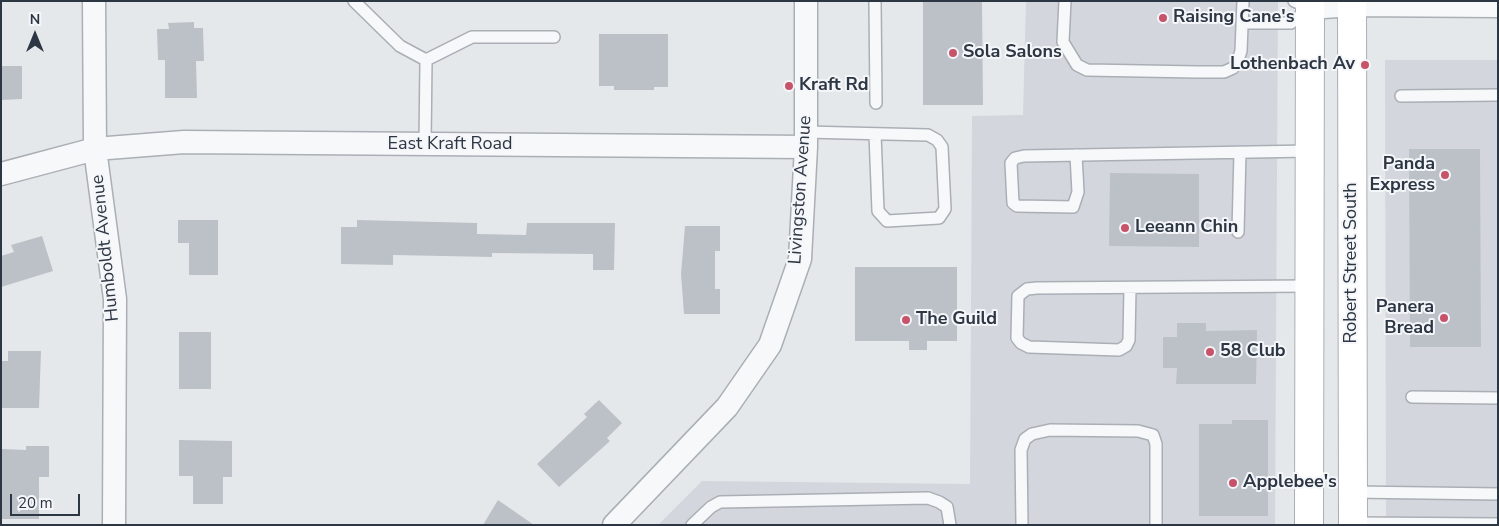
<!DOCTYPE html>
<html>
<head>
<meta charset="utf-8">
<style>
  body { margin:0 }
  #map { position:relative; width:1499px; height:526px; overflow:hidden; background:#e5e8eb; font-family:"Nunito Sans",sans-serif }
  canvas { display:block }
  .frame { position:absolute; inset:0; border:2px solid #2d3643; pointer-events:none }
  .north { position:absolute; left:10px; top:10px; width:50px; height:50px; -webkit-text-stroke:4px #f4f6f9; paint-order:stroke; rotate:0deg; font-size:14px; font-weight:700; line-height:20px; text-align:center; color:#2d3643 }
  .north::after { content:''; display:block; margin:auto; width:18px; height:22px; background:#2d3643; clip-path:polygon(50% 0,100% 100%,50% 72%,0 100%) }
  .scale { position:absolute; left:10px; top:494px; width:70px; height:22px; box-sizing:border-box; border:2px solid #2d3643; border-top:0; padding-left:6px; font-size:15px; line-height:18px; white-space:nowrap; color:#2d3643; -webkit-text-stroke:4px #f4f6f9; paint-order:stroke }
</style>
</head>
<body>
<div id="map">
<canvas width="1499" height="526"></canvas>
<div class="frame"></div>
<div class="north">N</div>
<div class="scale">20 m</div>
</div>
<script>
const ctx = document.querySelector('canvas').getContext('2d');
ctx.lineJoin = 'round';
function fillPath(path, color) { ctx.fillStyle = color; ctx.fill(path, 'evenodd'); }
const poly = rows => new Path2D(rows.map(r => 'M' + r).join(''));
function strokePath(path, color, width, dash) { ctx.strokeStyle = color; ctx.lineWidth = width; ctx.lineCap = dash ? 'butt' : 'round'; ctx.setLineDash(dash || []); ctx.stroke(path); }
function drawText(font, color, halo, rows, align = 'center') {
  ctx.font = font + ' "Nunito Sans",sans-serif'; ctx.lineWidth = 4; ctx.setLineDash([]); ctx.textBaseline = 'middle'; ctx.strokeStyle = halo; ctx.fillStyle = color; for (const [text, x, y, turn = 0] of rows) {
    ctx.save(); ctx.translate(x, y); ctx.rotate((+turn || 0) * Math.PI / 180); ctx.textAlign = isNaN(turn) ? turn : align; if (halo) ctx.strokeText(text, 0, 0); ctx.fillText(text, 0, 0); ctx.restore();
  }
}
fillPath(poly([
  [1026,1,1278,1,1275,525,658,525,702,481,970,484,972,116,1023,115],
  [1385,60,1498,60,1498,525,1386,525]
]), '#d3d7dd');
fillPath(poly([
  [923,1,982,1,983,105,923,105],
  [194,22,194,28,203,28,204,61,196,61,197,98,165,98,165,60,158,60,157,29,169,29,168,23],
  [599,34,668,34,668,87,654,87,654,90,614,90,614,86,599,86],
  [1,66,22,66,22,99,1,100],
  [1409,149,1480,149,1481,347,1410,347],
  [1110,173,1199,174,1199,247,1109,246],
  [178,220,218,220,218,275,189,275,189,243,178,243],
  [357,220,477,223,477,234,526,235,527,223,615,223,614,270,593,270,593,254,492,253,492,257,393,255,393,265,341,264,341,227,357,227],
  [685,226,720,226,720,251,715,251,715,289,720,289,720,314,684,314,681,274],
  [42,236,53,271,1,287,1,256,14,252,11,245],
  [855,267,957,267,957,341,927,341,927,350,909,350,909,341,855,341],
  [1177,323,1206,323,1206,331,1257,330,1256,384,1176,384,1177,368,1163,368,1163,337,1177,337],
  [179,332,211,332,211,389,179,389],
  [8,351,41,351,39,408,1,408,1,361,8,361],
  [599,400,622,423,607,438,610,441,559,487,537,464,587,417,584,414],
  [1232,420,1268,420,1268,516,1199,516,1199,424,1232,424],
  [179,440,232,441,232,477,223,477,223,504,193,504,193,476,179,476],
  [26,446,49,446,49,477,39,477,39,519,1,519,2,449,26,450],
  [498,500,534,525,483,525]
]), '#bcc1c8');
const lane = poly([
  [354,1,400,46,426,60,425,144],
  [875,1,876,103],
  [1065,1,1063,42,1077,65,1087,70,1197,72,1224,72,1233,68,1237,63,1241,51,1243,1],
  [1242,23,1291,23,1310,8,1294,1],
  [426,60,472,37,554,37],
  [1401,96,1498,95],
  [806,132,928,135,937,140,942,147,945,209,939,218,887,221,878,211,875,134],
  [1076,155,1078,192,1073,207,1017,206,1013,203,1011,163,1015,158,1024,156,1310,151],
  [1238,232,1240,152],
  [1130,288,1129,340,1126,346,1119,350,1029,347,1021,343,1017,338,1018,296,1027,289,1037,288,1310,286],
  [1412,397,1498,398],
  [1352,492,1498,494],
  [1353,523,1498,524],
  [692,525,711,507,720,502,928,498,939,502,947,507,950,525],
  [1022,525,1021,450,1025,439,1032,434,1050,430,1138,431,1153,435,1156,444,1156,525]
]);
const street = poly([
  [94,1,95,149,115,299,114,525],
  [1310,8,1352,5,1498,6],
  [1,174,95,149,184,142,806,147],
  [614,525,727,407,770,345,800,259,806,147,806,1]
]);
const secondary = poly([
  [1352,1,1353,525],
  [1309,525,1310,1]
]);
strokePath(lane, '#aaafb5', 14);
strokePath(street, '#aaafb5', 25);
strokePath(secondary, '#aaafb5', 30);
strokePath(lane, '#f7f8fa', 11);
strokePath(street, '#f7f8fa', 22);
strokePath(secondary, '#fff', 28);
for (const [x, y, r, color] of [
  [1163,18,5,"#c7536a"],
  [953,53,5,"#c7536a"],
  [1365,65,5,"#c7536a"],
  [789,86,5,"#c7536a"],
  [1445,175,5,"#c7536a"],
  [1125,228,5,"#c7536a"],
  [1444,318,5,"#c7536a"],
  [906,320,5,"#c7536a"],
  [1210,352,5,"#c7536a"],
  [1233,483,5,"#c7536a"]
]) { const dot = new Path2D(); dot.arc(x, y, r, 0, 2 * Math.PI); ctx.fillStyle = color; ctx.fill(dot); strokePath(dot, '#f4f6f9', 2); }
drawText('bold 18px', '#2d3643', '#f4f6f9', [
  ["Raising Cane's",1173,18],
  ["Sola Salons",963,53],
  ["Lothenbach Av",1355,65,"right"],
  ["Kraft Rd",799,86],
  ["Panda",1435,165,"right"],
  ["Express",1435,186,"right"],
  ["Leeann Chin",1135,228],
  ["Panera",1434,308,"right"],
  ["Bread",1434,329,"right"],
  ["The Guild",916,320],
  ["58 Club",1220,352],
  ["Applebee's",1243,483]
], 'left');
drawText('18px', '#2d3643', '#f4f6f9', [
  ["East Kraft Road",450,145],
  ["Livingston Avenue",801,190,-86],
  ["Humboldt Avenue",106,248,-96],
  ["Robert Street South",1352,263,-90]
]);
</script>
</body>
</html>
